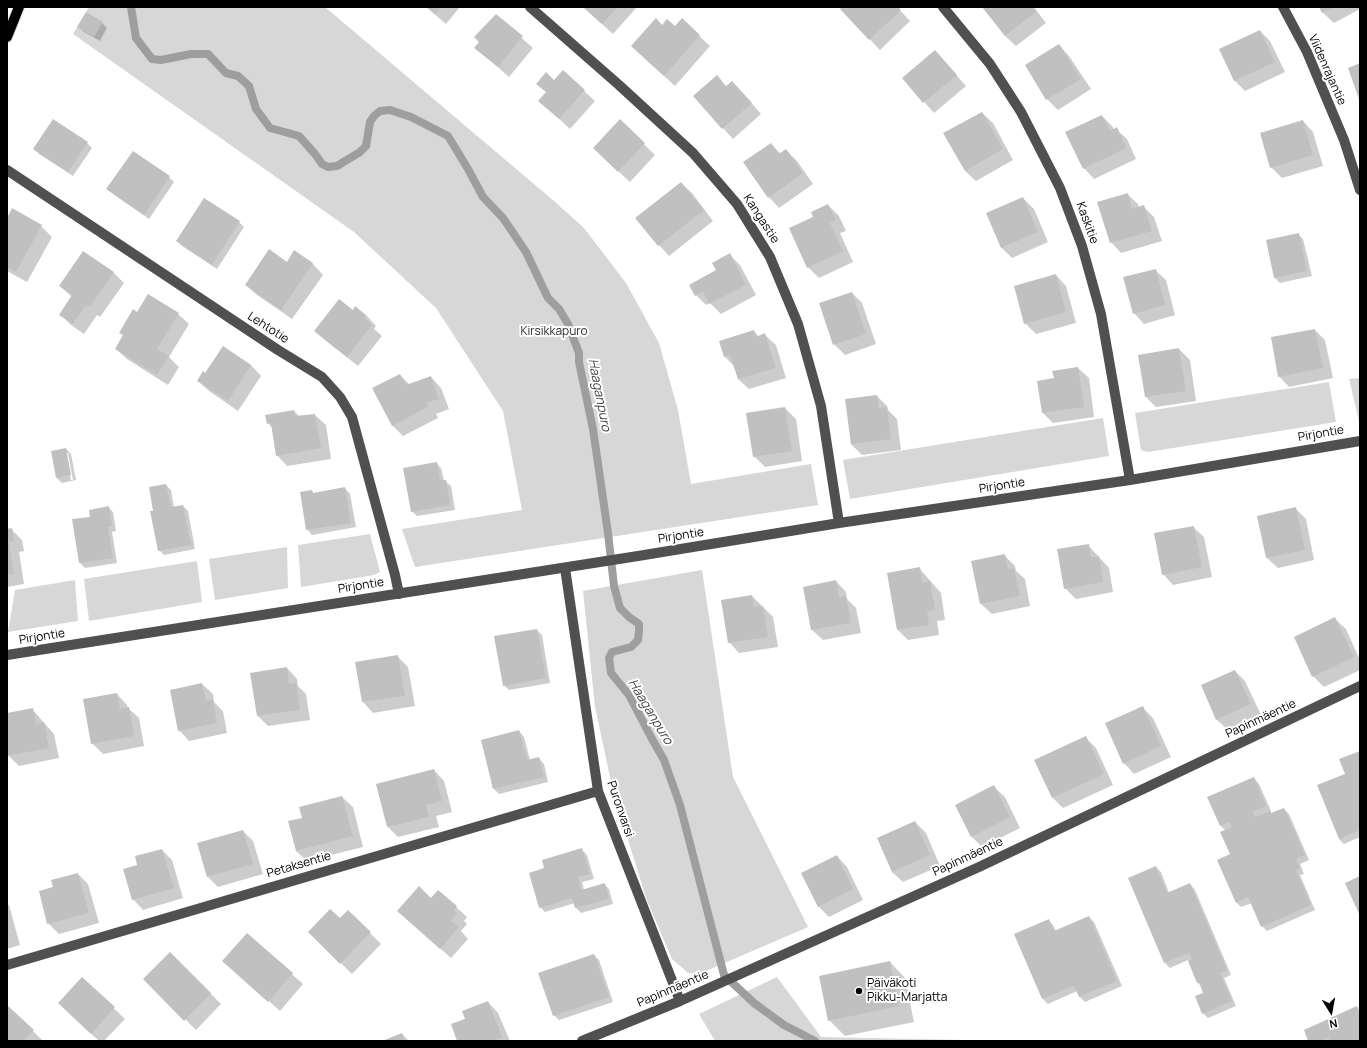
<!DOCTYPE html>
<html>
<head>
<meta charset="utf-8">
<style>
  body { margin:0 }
  #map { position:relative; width:1367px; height:1048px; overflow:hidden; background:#fff; font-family:Manrope,sans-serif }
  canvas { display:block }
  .frame { position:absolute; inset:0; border:8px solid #000; pointer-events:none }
  .north { position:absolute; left:1311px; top:992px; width:40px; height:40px; -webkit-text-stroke:3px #fff; paint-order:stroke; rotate:169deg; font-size:11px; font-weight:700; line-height:16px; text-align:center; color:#000 }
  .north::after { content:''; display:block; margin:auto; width:14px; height:18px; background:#000; clip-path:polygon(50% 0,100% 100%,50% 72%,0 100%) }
</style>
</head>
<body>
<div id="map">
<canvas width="1367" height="1048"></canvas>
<div class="frame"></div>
<div class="north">N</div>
</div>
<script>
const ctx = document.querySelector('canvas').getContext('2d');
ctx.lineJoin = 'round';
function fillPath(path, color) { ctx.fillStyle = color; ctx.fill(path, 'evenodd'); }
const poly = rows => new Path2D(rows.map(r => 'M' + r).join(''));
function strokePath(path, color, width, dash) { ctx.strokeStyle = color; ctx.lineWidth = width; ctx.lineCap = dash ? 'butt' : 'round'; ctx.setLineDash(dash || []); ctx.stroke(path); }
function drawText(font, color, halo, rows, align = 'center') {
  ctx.font = font + ' Manrope,sans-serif'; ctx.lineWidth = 4; ctx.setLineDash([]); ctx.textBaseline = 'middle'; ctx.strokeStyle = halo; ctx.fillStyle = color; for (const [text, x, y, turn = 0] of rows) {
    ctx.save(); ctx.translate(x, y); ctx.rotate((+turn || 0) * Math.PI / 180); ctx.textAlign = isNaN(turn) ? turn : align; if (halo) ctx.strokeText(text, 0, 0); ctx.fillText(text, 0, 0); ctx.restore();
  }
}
fillPath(poly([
  [89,7,325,7,554,201,584,228,626,283,659,343,678,410,691,484,811,464,818,505,415,567,402,529,522,510,503,411,436,308,354,232,73,34],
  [1360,378,1360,421,1359,421,1349,379],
  [1329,382,1336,422,1148,452,1141,450,1135,413],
  [1103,418,1109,456,850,499,843,460],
  [370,534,380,572,374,575,301,587,298,545],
  [287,547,288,588,215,600,209,559],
  [197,561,202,602,89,621,84,579],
  [702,570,733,777,808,927,699,974,688,973,672,959,646,898,613,791,595,707,583,591],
  [75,580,78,621,8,632,15,590],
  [777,977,821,1037,1014,1041,715,1041,699,1014]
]), '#d7d7d7');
fillPath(poly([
  [426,7,460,7,446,24],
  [583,7,637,7,613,34],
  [844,7,897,7,910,21,880,50,841,9],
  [983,7,1034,7,1046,23,1016,46,1005,36],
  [1320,7,1360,7,1360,9,1334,23,1323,13],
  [496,15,533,48,509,77,476,48],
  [682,20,710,46,675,86,643,57,662,26,675,27],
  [102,23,107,28,100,41,84,32,79,27],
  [1260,31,1270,41,1285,72,1245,91,1234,80],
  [1059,45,1069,56,1091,89,1058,110,1047,99,1026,66],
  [935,51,966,86,934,113,903,78],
  [554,81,584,91,595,101,570,129,540,101,547,93],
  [727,87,742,92,761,114,733,139,694,96],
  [982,113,993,123,1013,160,976,181,965,171],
  [1102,116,1112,126,1114,130,1116,129,1127,139,1136,159,1094,179,1084,168],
  [620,121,655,155,630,182,605,159],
  [1303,121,1313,132,1323,166,1282,178,1271,167],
  [87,143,92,148,73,176,39,154,34,149],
  [771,144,781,154,786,150,797,161,813,184,779,208,769,197],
  [133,152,169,177,174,182,149,219,113,194,108,189],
  [681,183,692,193,713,221,669,256,659,245],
  [1127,194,1138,204,1139,208,1144,207,1154,217,1162,241,1121,253,1111,242],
  [1023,198,1034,209,1048,242,1012,258,1001,247],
  [828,205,839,216,846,231,840,233,853,262,819,278,808,267,815,217],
  [13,210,41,226,52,237,27,282,7,271,7,220],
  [239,222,244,227,217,269,182,246,177,241],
  [1298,234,1303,239,1312,276,1280,283,1275,278,1267,241],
  [294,252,313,264,323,275,292,319,257,295,246,285,287,263],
  [730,255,740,265,756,295,721,314,710,303,706,305,696,295],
  [1155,270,1166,280,1175,315,1144,324,1134,313],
  [113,272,124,283,100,317,97,315,84,334,71,325,60,314,72,297,60,286],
  [1056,275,1066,286,1076,323,1036,334,1025,323],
  [852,293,862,303,876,344,845,355,834,344],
  [138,313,178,314,189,324,169,357,179,367,168,385,127,359,116,349,124,336,120,333],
  [366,315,376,326,374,329,382,336,358,366,326,341,315,331],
  [1315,330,1325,340,1333,378,1289,387,1279,376],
  [754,331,759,337,765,335,776,345,786,378,749,389,738,379,734,366,725,357],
  [223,347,251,365,261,376,238,411,209,391,198,381,206,374],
  [1179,349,1190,360,1196,401,1156,407,1146,397,1139,356],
  [1078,368,1089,378,1094,417,1053,423,1043,413],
  [400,375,410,385,431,377,441,388,449,409,436,414,438,418,403,436,392,425],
  [877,396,887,406,888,410,897,419,901,450,862,455,851,444,846,400],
  [785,408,796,419,802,461,765,467,754,456],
  [294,411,300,417,315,415,326,425,331,459,287,466,277,455,272,428,268,423],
  [66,449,71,454,76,480,62,483,57,478],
  [66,453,68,453,73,480,71,480],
  [436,463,441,468,444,481,445,481,451,486,455,510,417,516,412,511],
  [166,485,171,490,174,508,183,506,188,511,195,549,164,555,159,550,154,511],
  [345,488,350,494,356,527,312,535,307,529,312,491,314,494],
  [108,507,113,512,116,531,112,532,117,563,85,568,80,563,91,518],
  [1295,508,1306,519,1314,560,1278,568,1267,558],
  [1193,527,1204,537,1212,577,1173,585,1163,574],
  [11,529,22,540,24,551,19,552,24,584,7,587,7,530],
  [1088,545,1109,568,1113,592,1076,599,1065,588],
  [1004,555,1015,566,1016,571,1025,579,1030,606,992,614,981,604,973,562],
  [919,568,941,593,945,620,937,621,939,635,908,640,898,630],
  [836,581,846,592,847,599,856,608,861,633,823,640,812,630,804,588],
  [752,596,773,617,778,647,739,653,729,642],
  [1335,619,1346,629,1360,660,1360,670,1324,687,1313,676],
  [537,630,542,635,550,683,509,690,504,685],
  [397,656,408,667,415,706,373,713,363,702,356,663],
  [287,668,297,679,298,686,306,694,310,720,268,726,258,716],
  [1235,671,1245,681,1261,715,1228,730,1217,720,1202,686],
  [202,684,213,694,214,702,223,711,227,733,189,741,179,730],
  [117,694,127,705,128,708,139,718,144,746,103,754,92,743],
  [1143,708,1153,718,1171,757,1134,774,1124,763],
  [32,709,54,734,59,758,19,766,8,755,7,748,7,714],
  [519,731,524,737,530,760,539,758,544,764,548,782,499,794,494,789,482,741],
  [1085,737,1096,748,1113,785,1063,808,1053,798],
  [1360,752,1360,837,1344,844,1339,839,1346,775],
  [434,770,444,781,452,812,436,816,439,827,398,837,388,827],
  [1254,778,1259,784,1271,811,1270,811,1272,814,1284,809,1289,814,1309,860,1300,864,1304,874,1300,875,1315,910,1267,931,1262,926,1252,903,1241,907,1236,902,1231,854,1226,831,1221,826,1209,798],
  [994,787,1005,797,1020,828,982,847,972,837,956,806],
  [342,797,353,807,363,847,307,861,296,851,303,819],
  [915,822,926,833,940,866,903,882,892,872],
  [243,831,253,841,263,874,218,887,208,877],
  [162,850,172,860,183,898,143,910,133,899,138,865],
  [582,850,587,855,594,879,582,882,584,890,604,884,609,889,613,904,581,913,576,908,575,903,545,912,540,907],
  [837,856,847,867,863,900,829,917,818,906],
  [1156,867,1161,872,1169,893,1190,884,1195,890,1231,975,1224,978,1236,1006,1208,1018,1203,1013,1204,993,1201,986,1198,983,1188,960,1170,968,1165,963,1129,878],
  [78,874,88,884,99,923,59,934,48,923,54,888],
  [431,899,456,907,467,917,464,921,467,924,461,931,468,939,451,958,398,911],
  [7,904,9,905,20,945,7,949],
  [348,911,381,944,352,974,309,932,340,920],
  [1089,917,1094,922,1122,986,1085,1002,1080,997,1077,991,1048,1004,1043,999,1048,920,1053,925,1056,931],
  [247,934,303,984,280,1011,224,961],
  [170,953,221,1004,196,1030,145,979],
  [594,955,599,960,613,1002,559,1020,554,1015],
  [890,962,905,978,914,1022,845,1036,829,1020],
  [82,978,125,1019,104,1041,99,1041,69,1013],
  [488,1002,498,1013,510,1041,458,1041,466,1019],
  [7,1006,33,1031,43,1041,7,1041],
  [1357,1008,1360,1011,1360,1041,1309,1041],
  [402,1034,409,1041,384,1041]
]), '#0003');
strokePath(poly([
  [131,7,136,38,152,59,161,60,191,54,208,54,226,73,238,76,249,86,256,109,270,128,299,136,315,154,322,164,328,167,337,166,360,152,366,146,370,122,374,116,380,111,390,110,411,117,448,136,468,169,483,197,503,218,526,252,548,298,559,309,568,324,579,353,579,362,593,429,608,533,614,586,620,608,629,617,639,624,639,631,638,640,631,647,612,652,609,658,611,673,629,695,652,739,664,760,680,805,724,975,754,1003,784,1025,815,1041]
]), '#9e9e9e', 8);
fillPath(poly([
  [427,7,441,7,435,14],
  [583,7,618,7,602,24],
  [842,7,898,7,901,10,869,40,840,9],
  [982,7,1033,7,1036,12,1005,36],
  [1319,7,1334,7,1322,13],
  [86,12,103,22,94,37,77,27],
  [496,14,523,36,498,67,474,48,479,42,474,37],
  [656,18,662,25,667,19,675,26,682,18,700,35,664,76,631,46],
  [1260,30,1275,62,1234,81,1219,49],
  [1059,44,1081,79,1046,100,1025,65],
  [935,50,957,75,923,103,902,78],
  [1360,63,1360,102,1348,68],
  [563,70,585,90,559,119,538,101,546,92,536,84,546,72,554,80],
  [717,75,726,86,732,81,752,103,722,129,693,96],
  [982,112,1003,149,965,171,943,133],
  [1102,115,1110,131,1117,127,1126,148,1083,169,1065,132],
  [53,119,88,142,68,172,33,149],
  [620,119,645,143,618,172,593,148],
  [1303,120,1313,155,1270,168,1260,133],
  [771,143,779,154,786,149,803,173,768,198,743,162],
  [133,151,170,176,144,215,106,189],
  [681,182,704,210,658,246,635,218],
  [1128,193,1132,209,1144,205,1152,231,1110,243,1097,202],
  [1023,197,1038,232,1001,248,986,213],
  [204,198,240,221,212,265,176,241],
  [828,204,836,220,830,223,843,251,807,268,789,228,813,217,811,212],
  [12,208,42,225,16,272,7,267,7,218],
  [1299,233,1307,271,1274,278,1266,240],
  [269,249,287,262,294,250,313,263,281,310,245,285],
  [83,251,114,272,90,307,86,305,73,324,59,315,72,295,59,286],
  [730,253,746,285,709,304,703,291,695,296,689,285,716,270,712,263],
  [1156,269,1165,305,1133,314,1123,277],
  [1056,274,1066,312,1024,324,1014,286],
  [852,292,866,334,833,345,819,303],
  [148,294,179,313,157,349,169,356,157,375,115,349,123,335,119,333,133,309,137,312],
  [339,299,353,310,355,306,366,315,364,318,372,325,347,357,314,331],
  [1315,329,1323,368,1278,377,1271,337],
  [754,330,756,337,765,333,776,368,738,379,730,355,724,357,719,341],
  [223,346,251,365,228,401,197,381,203,371,205,373],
  [1179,348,1186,391,1145,397,1138,355],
  [1078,367,1084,407,1042,413,1037,381,1054,378,1052,371],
  [400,374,406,385,431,376,439,399,426,403,428,407,392,426,372,388],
  [877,395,879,409,887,407,891,439,851,444,845,399],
  [785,407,792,451,753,457,746,413],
  [294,410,295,416,315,414,321,448,276,456,271,423,267,424,265,415],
  [66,448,71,475,56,478,51,451],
  [437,462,440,480,446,480,450,505,411,512,403,468],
  [166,484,171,507,183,505,191,545,158,551,150,511,153,511,149,487],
  [345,487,351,523,306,530,300,492,312,490,313,493],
  [109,506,112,526,108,527,113,558,79,563,72,519,90,517,89,510],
  [1296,507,1305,550,1266,558,1257,516],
  [1194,526,1202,567,1162,575,1154,533],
  [12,528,14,541,9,542,14,574,7,575,7,529],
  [1089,544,1091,557,1099,556,1103,582,1064,589,1057,549],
  [1005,554,1008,569,1014,568,1020,596,980,604,971,561],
  [920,567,922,583,930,581,935,610,927,611,929,625,897,630,887,573],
  [836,580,839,597,846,596,851,623,811,630,803,587],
  [752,595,754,607,763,606,768,637,728,643,721,600],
  [1335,617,1354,657,1312,677,1294,637],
  [537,629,546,678,503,686,494,636],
  [398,655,405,696,362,702,355,662],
  [287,667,289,684,296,683,300,710,257,716,250,673],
  [1235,670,1251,704,1216,720,1201,685],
  [202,683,206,701,213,699,217,723,178,731,170,690],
  [117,693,120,709,129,707,134,736,91,744,83,699],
  [1143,706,1161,746,1123,764,1105,723],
  [33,708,36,724,44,722,49,748,7,756,7,713],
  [519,730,527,760,539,757,544,777,493,789,481,740],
  [1086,736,1104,774,1052,798,1034,760],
  [1360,751,1360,830,1339,839,1317,785,1345,774,1339,759],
  [434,769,442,801,426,805,429,817,387,827,376,784],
  [1254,777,1266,806,1253,812,1255,817,1271,811,1271,813,1284,808,1305,855,1296,859,1300,868,1296,870,1311,905,1261,927,1248,897,1236,903,1217,860,1230,854,1220,832,1232,827,1230,822,1220,826,1207,797],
  [994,785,1010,817,971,837,955,805],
  [342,796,353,836,296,851,288,821,302,818,299,807],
  [915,821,930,855,892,872,877,838],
  [243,830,253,864,207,877,197,843],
  [582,848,590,874,578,877,581,890,605,883,609,899,575,908,572,898,539,908,529,873,544,868,542,860],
  [162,849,174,888,132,900,123,869,137,865,135,856],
  [837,855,853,889,818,907,801,873],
  [1156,866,1167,893,1190,883,1227,970,1220,973,1232,1001,1202,1014,1195,996,1203,993,1199,982,1197,983,1188,961,1192,959,1189,953,1164,963,1128,878],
  [78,873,89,913,47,924,39,891,53,887,51,880],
  [1360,876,1360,916,1345,883],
  [419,886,431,898,438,890,457,906,454,910,457,913,451,921,459,927,440,949,397,911],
  [330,909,340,918,348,910,371,932,340,964,308,932],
  [1089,916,1117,981,1079,997,1074,986,1042,999,1014,934,1049,919,1054,931],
  [247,933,293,973,268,1002,222,961],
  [170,952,211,993,184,1021,143,979],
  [594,954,609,997,553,1016,538,973],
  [890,961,899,1006,828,1021,819,976],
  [82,977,115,1007,91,1034,58,1003],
  [488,1001,502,1037,493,1041,457,1041,451,1024,465,1019,462,1011],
  [7,1005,34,1030,23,1041,7,1041],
  [1357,1006,1360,1013,1360,1041,1330,1041,1329,1038,1321,1041,1308,1041,1304,1030],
  [402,1033,405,1041,382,1041]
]), '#c0c0c0');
const major = poly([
  [7,37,19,7]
]);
strokePath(major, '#dbdbdb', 12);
strokePath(poly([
  [530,7,619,85,693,153,737,204,770,257,798,324,821,406,839,523],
  [943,7,990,64,1021,112,1060,188,1082,246,1101,314,1130,480],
  [1283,7,1307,52,1344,140,1360,190],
  [7,170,278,350,322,377,340,397,352,417,395,575,399,594],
  [565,568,598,791,680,1001],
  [7,655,638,556,839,523,1130,480,1360,441],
  [7,965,598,791],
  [582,1041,680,1001,979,867,1360,686]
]), '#505050', 10);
strokePath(major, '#000', 10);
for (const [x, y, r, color] of [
  [859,991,4,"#000"]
]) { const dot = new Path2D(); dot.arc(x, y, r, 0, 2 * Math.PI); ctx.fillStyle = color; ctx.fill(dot); strokePath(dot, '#fff', 1.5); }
drawText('12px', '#000', '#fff', [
  ["Viidenrajantie",1327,70,66],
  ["Kangastie",761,219,57],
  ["Kaskitie",1087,223,70],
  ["Lehtotie",268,328,33],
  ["Pirjontie",1321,434,-10],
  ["Pirjontie",1002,486,-9],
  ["Pirjontie",681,536,-9],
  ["Pirjontie",361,586,-9],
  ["Pirjontie",42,637,-9],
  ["Papinmäentie",1261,719,-25],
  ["Puronvarsi",620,809,71],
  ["Papinmäentie",968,857,-25],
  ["Petaksentie",299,865,-16],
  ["Papinmäentie",673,989,-23]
]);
drawText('12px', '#2e2e2e', '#fff', [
  ["Kirsikkapuro",554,332]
]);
drawText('12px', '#000', '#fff', [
  ["Päiväkoti",867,984],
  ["Pikku-Marjatta",867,998]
], 'left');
drawText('italic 13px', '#3f3f3f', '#fff', [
  ["Haaganpuro",599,395,79],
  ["Haaganpuro",650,712,59]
]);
</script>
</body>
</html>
